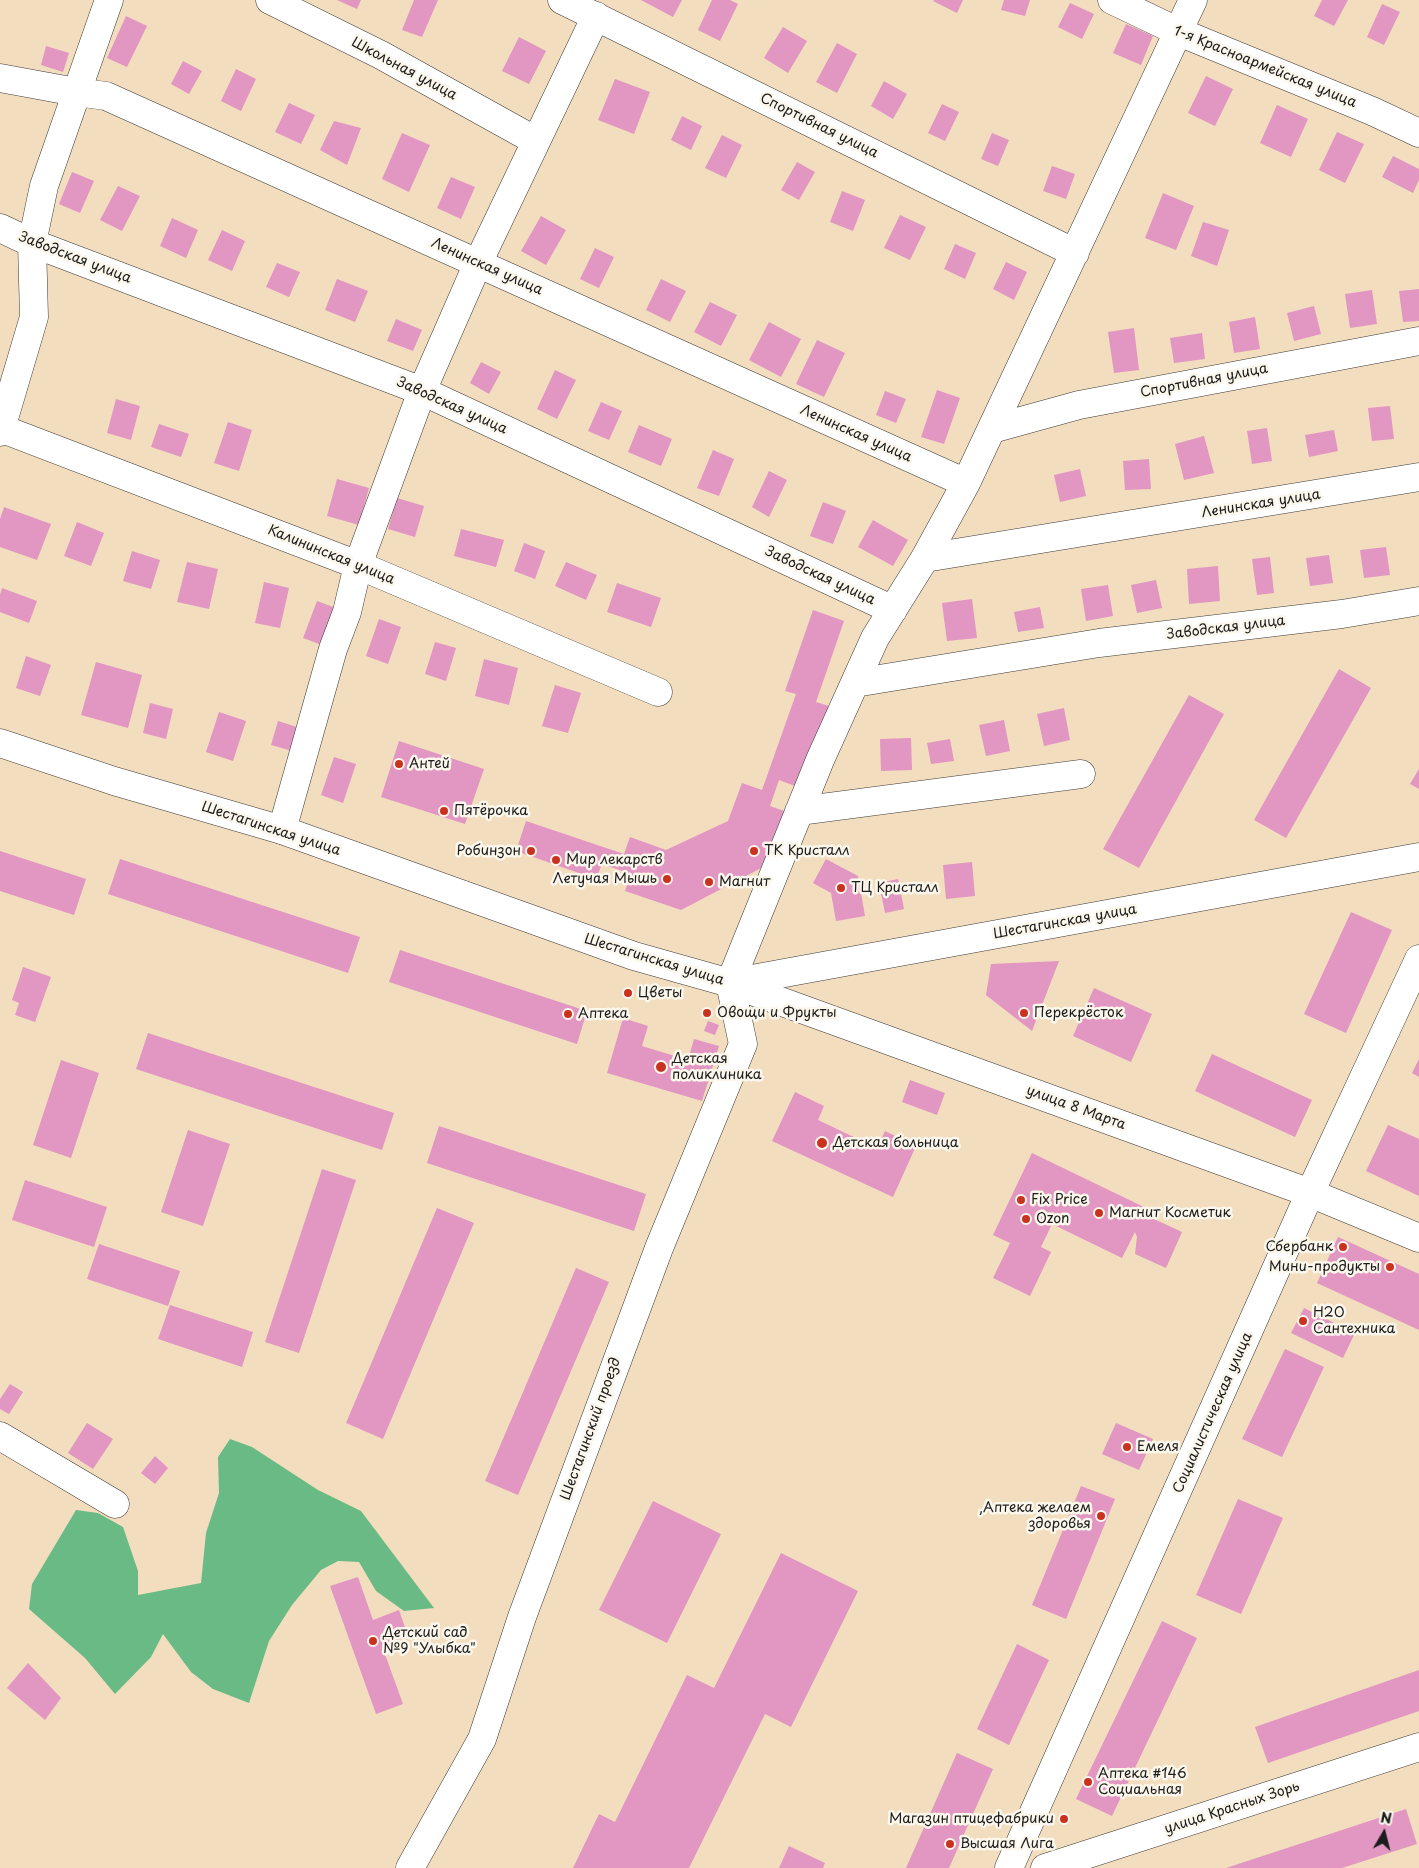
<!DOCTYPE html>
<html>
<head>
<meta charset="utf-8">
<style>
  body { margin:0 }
  #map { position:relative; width:1419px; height:1868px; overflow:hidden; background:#f2ddbe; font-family:"Playpen Sans",sans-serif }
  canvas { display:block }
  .north { position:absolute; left:1359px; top:1808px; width:50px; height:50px; -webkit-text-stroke:4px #fbf7ec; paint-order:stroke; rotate:8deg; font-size:14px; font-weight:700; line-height:20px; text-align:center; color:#1c1c1c }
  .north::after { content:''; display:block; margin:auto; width:18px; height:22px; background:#1c1c1c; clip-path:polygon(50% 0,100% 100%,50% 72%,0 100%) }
</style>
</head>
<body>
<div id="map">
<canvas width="1419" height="1868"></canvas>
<div class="north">N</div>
</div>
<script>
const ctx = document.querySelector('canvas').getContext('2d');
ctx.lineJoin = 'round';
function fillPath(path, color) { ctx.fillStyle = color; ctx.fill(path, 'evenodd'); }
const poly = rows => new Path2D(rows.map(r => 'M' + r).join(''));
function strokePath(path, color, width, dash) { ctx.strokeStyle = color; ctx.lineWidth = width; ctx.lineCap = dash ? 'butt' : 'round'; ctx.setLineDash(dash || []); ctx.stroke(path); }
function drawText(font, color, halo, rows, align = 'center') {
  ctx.font = font + ' "Playpen Sans",sans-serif'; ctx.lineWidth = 5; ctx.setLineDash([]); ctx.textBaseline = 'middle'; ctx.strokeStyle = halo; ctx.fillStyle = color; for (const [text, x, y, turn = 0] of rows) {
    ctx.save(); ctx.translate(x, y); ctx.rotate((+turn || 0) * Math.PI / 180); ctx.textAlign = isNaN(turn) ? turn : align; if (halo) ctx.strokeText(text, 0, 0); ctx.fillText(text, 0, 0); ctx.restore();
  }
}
fillPath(poly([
  [230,1439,252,1447,318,1490,361,1511,434,1608,404,1611,376,1591,359,1562,338,1561,321,1570,292,1605,269,1641,249,1703,213,1689,191,1672,163,1634,151,1657,115,1694,85,1658,29,1609,32,1584,76,1510,98,1513,123,1527,138,1571,138,1595,201,1583,206,1533,219,1493,218,1457]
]), '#6aba86');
fillPath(poly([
  [337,0,361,0,357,9],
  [414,0,438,0,422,37,402,30],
  [641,0,682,0,673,17],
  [712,0,730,0,738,4,720,41,698,30],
  [934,0,963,0,957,13,933,1],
  [1004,0,1030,0,1025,16,1001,10],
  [1322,0,1348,0,1334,26,1314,16],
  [1070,3,1094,14,1082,39,1058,27],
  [1382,4,1400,12,1384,45,1367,37],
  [126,16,147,26,127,67,107,58],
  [1126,24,1153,36,1141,65,1113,53],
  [783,27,807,41,788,73,764,58],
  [519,37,546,51,529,84,502,71],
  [837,43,857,54,837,93,816,82],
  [46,46,69,53,63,72,41,65],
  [183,61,202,71,189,94,171,84],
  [236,69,256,79,241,111,221,101],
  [1206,76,1233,89,1215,126,1188,113],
  [615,79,650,92,634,134,598,120],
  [884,81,907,94,893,119,871,106],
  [289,103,315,115,301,144,275,132],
  [942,104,959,112,945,141,928,133],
  [1277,105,1308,119,1291,157,1260,143],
  [682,116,702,126,691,150,671,140],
  [334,121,361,128,347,165,320,150],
  [1337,132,1364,144,1345,183,1319,170],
  [402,133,430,145,409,192,382,179],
  [992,133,1009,140,998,166,981,159],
  [722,135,742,145,726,178,705,168],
  [1393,156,1419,169,1419,180,1413,193,1382,177],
  [797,162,815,172,799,200,781,190],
  [1052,166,1075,174,1066,199,1043,191],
  [72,172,94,181,80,213,59,204],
  [451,177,475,187,461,219,437,208],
  [118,186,140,196,122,231,100,220],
  [842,191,865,200,853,231,830,222],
  [1163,193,1194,206,1176,250,1145,238],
  [900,215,926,227,910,260,884,248],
  [541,216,566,230,546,265,521,251],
  [172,218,198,230,186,258,160,246],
  [1203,222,1229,230,1217,266,1191,256],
  [222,230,245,241,232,271,208,260],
  [955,244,976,253,965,279,944,269],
  [595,248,614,257,599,288,580,279],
  [1006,262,1027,272,1014,300,993,289],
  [277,263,300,272,289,297,266,287],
  [337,279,368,291,355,322,325,310],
  [661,279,686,291,670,322,646,310],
  [1419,289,1419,321,1403,322,1399,291],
  [1372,290,1377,324,1350,328,1345,294],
  [710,302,737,315,721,346,694,332],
  [1314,306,1321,334,1294,341,1287,313],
  [1255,317,1260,349,1234,353,1229,322],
  [396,319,422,330,413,351,387,341],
  [769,322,801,339,781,377,749,360],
  [1134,328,1139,370,1114,373,1108,332],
  [1202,333,1205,359,1174,363,1170,338],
  [817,340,845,353,824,397,796,384],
  [481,362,501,372,489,394,470,383],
  [555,370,576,380,557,419,537,409],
  [937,390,960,398,944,444,921,437],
  [885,391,906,399,896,423,876,415],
  [116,399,140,406,131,440,107,433],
  [601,402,622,411,609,440,588,431],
  [1390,406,1394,439,1372,441,1368,408],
  [228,422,252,430,239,471,214,463],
  [159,424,189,434,181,457,151,447],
  [639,425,672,439,661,466,628,452],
  [1267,428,1272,461,1252,464,1247,431],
  [1334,430,1338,451,1309,457,1305,435],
  [1204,436,1214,473,1184,480,1175,444],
  [713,450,734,459,719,496,697,488],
  [1149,459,1151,489,1125,490,1123,461],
  [1080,469,1086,496,1060,502,1054,475],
  [769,471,787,480,769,517,752,507],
  [337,479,369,488,359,525,327,516],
  [397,498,424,506,415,537,388,529],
  [823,502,846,511,833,544,810,536],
  [4,507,51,524,37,560,0,547,0,519],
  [873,520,908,540,893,566,858,547],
  [77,522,104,533,91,566,64,556],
  [461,529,504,540,496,567,454,556],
  [524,543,545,551,535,579,514,571],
  [1386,547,1390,575,1364,578,1360,550],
  [132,551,160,560,151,589,123,581],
  [1329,555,1333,583,1310,586,1306,558],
  [1270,557,1274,593,1257,595,1252,559],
  [187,562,218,569,209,609,177,602],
  [566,562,597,575,586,600,555,586],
  [1218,566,1220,601,1189,604,1187,569],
  [1156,580,1162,608,1137,613,1131,585],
  [264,582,289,588,280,628,255,623],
  [617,583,661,598,651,627,607,612],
  [1108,585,1113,616,1086,621,1081,589],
  [2,588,37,601,29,623,0,612,0,595],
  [972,599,977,638,947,641,942,603],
  [317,601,347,612,333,649,303,638],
  [1040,607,1044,628,1018,632,1014,612],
  [813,610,844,621,816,702,829,706,800,788,779,780,770,806,787,812,769,864,681,910,625,891,631,874,602,864,596,879,516,851,526,821,624,854,630,837,666,850,728,821,742,783,762,790,796,694,785,691],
  [379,619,401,627,388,664,366,656],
  [435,642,456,648,446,681,425,674],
  [26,656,51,665,40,696,16,688],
  [484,659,518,668,509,705,475,696],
  [96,662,142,675,128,728,81,715],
  [1339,669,1371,688,1286,838,1254,820],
  [555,685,581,693,568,733,542,726],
  [1189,695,1224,714,1139,868,1103,849],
  [150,703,173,709,166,739,143,733],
  [1064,708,1070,740,1044,746,1037,714],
  [219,712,246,721,233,761,206,752],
  [1004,720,1010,751,986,756,979,725],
  [278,721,303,729,296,752,271,745],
  [911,738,912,770,881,771,880,739],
  [950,739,954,761,931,764,927,743],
  [399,741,484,769,465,824,381,797],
  [334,757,356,764,343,803,321,795],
  [1419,769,1419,789,1410,784],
  [0,851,86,879,74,915,0,891],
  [120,859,360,937,348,973,108,894],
  [826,859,858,876,865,916,836,921,831,893,813,883],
  [972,862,975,896,946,899,943,865],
  [898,879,904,909,885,913,879,883],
  [1351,912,1392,930,1346,1033,1304,1014],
  [400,950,587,1011,577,1044,389,982],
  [1059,961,1032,1031,986,995,991,964],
  [23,967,51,977,35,1022,15,1015,19,1003,12,1000],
  [1094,988,1152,1014,1131,1062,1073,1036],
  [623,1018,648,1026,642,1046,688,1060,694,1039,719,1046,702,1101,607,1073],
  [708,1021,719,1025,715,1035,704,1031],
  [148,1033,394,1113,382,1150,136,1069],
  [1212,1054,1312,1100,1295,1137,1195,1091],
  [1419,1059,1419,1077,1412,1073],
  [61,1060,99,1073,71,1158,33,1145],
  [910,1080,945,1093,937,1115,902,1102],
  [795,1092,824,1106,818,1120,877,1148,885,1131,916,1146,893,1197,772,1141],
  [1388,1125,1419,1139,1419,1196,1366,1171],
  [439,1126,646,1194,634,1231,427,1163],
  [188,1130,230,1144,203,1226,161,1212],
  [1032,1153,1146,1208,1143,1214,1182,1232,1166,1268,1135,1254,1137,1237,1135,1232,1122,1258,1052,1224,1041,1247,1051,1252,1030,1296,993,1278,1010,1243,993,1235],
  [322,1169,356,1180,299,1353,265,1342],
  [25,1180,107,1207,94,1247,12,1220],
  [437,1208,474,1223,383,1439,346,1423],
  [1338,1237,1419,1274,1419,1330,1317,1283],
  [99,1244,180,1271,168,1306,87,1279],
  [576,1268,609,1282,518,1495,485,1481],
  [170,1305,253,1332,242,1367,158,1339],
  [1304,1308,1355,1333,1343,1358,1291,1333],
  [1285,1349,1324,1367,1282,1457,1242,1439],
  [10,1384,23,1392,9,1414,0,1409,0,1399],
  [87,1423,113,1439,93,1469,68,1453],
  [1116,1423,1153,1439,1139,1470,1102,1454],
  [155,1456,168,1468,155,1484,141,1473],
  [1081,1486,1115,1499,1066,1619,1032,1605],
  [1238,1499,1283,1518,1241,1614,1196,1595],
  [653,1501,721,1534,667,1643,599,1610],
  [781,1553,858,1591,791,1727,765,1714,689,1868,573,1868,599,1814,615,1822,687,1675,714,1688],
  [358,1577,373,1620,399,1610,408,1636,382,1646,403,1704,376,1714,330,1586],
  [1162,1621,1197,1638,1112,1816,1076,1799],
  [1017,1644,1049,1660,1009,1745,977,1729],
  [28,1663,61,1698,45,1720,7,1688],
  [1419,1670,1419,1711,1268,1763,1255,1727],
  [957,1753,993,1769,949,1868,906,1868],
  [1406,1809,1417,1844,1342,1868,1226,1868],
  [789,1846,825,1863,823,1868,779,1868]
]), '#e296c2');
const minor = poly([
  [270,0,381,55,536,141],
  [562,0,1075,253],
  [1112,0,1179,32,1372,111,1419,133],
  [0,78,76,92,106,96,966,483],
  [0,228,32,243,422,391,893,610],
  [0,428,358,565,658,692],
  [992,429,1079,405,1419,341],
  [0,432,34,317,32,243,44,186,109,0],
  [925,558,1419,477],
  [855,683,1099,643,1342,614,1419,601],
  [799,811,1081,774],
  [282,830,333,649,347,612,358,565,422,391,478,263,596,16],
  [730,983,820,760,875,638,925,558,966,483,1193,0],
  [730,983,1310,1193,1419,1238],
  [0,1436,115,1504],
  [410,1868,482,1739,522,1617,659,1248,743,1044,730,983],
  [1009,1868,1310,1193,1419,959],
  [1045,1868,1419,1747]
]);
const major = poly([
  [0,743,114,781,282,830,634,956,730,983,1419,857]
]);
strokePath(minor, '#3c3934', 29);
strokePath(major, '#3c3934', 29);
strokePath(minor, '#fff', 28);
strokePath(major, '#fff', 28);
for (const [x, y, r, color] of [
  [399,764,5,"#c8321e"],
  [444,811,5,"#c8321e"],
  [531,851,5,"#c8321e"],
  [754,851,5,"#c8321e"],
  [556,860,5,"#c8321e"],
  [667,879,5,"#c8321e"],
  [709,882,5,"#c8321e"],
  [841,888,5,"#c8321e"],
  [628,993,5,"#c8321e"],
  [707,1013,5,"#c8321e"],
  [1024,1013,5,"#c8321e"],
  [568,1014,5,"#c8321e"],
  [661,1067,6,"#c8321e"],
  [822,1143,6,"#c8321e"],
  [1021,1200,5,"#c8321e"],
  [1099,1213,5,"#c8321e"],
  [1026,1219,5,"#c8321e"],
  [1343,1247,5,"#c8321e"],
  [1390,1267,5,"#c8321e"],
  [1303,1321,5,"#c8321e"],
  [1127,1447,5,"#c8321e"],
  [1101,1516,5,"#c8321e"],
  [373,1641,5,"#c8321e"],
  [1088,1782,5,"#c8321e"],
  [1064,1819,5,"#c8321e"],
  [950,1844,5,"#c8321e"]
]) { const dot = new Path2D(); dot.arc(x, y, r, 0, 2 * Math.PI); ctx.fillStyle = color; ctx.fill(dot); strokePath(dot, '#fbf7ec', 2); }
drawText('14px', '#1c1c1c', '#fbf7ec', [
  ["1-я Красноармейская улица",1265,67,22],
  ["Школьная улица",404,69,28],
  ["Спортивная улица",819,126,26],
  ["Заводская улица",75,258,21],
  ["Ленинская улица",487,267,24],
  ["Спортивная улица",1204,381,-11],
  ["Заводская улица",452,406,24],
  ["Ленинская улица",856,434,24],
  ["Ленинская улица",1261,504,-9],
  ["Калининская улица",331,555,22],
  ["Заводская улица",820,576,25],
  ["Заводская улица",1226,628,-7],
  ["Шестагинская улица",271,829,18],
  ["Шестагинская улица",1065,922,-10],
  ["Шестагинская улица",654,960,17],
  ["улица 8 Марта",1076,1108,20],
  ["Социалистическая улица",1213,1413,-66],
  ["Шестагинский проезд",591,1429,-70],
  ["улица Красных Зорь",1232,1808,-18]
]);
drawText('14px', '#1c1c1c', '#fbf7ec', [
  ["Антей",409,764],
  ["Пятёрочка",454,811],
  ["Робинзон",521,851,"right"],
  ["ТК Кристалл",764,851],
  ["Мир лекарств",566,860],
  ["Летучая Мышь",657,879,"right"],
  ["Магнит",719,882],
  ["ТЦ Кристалл",851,888],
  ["Цветы",638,993],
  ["Овощи и Фрукты",717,1013],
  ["Перекрёсток",1034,1013],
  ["Аптека",578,1014],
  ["Детская",672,1059],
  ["поликлиника",672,1075],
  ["Детская больница",833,1143],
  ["Fix Price",1031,1200],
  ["Магнит Косметик",1109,1213],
  ["Ozon",1036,1219],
  ["Сбербанк",1333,1247,"right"],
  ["Мини-продукты",1380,1267,"right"],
  ["H2O",1313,1313],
  ["Сантехника",1313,1329],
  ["Емеля",1137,1447],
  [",Аптека желаем",1091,1508,"right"],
  ["здоровья",1091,1524,"right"],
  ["Детский сад",383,1633],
  ["№9 \"Улыбка\"",383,1649],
  ["Аптека #146",1098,1774],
  ["Социальная",1098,1790],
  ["Магазин птицефабрики",1054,1819,"right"],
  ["Высшая Лига",960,1844]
], 'left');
</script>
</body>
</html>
